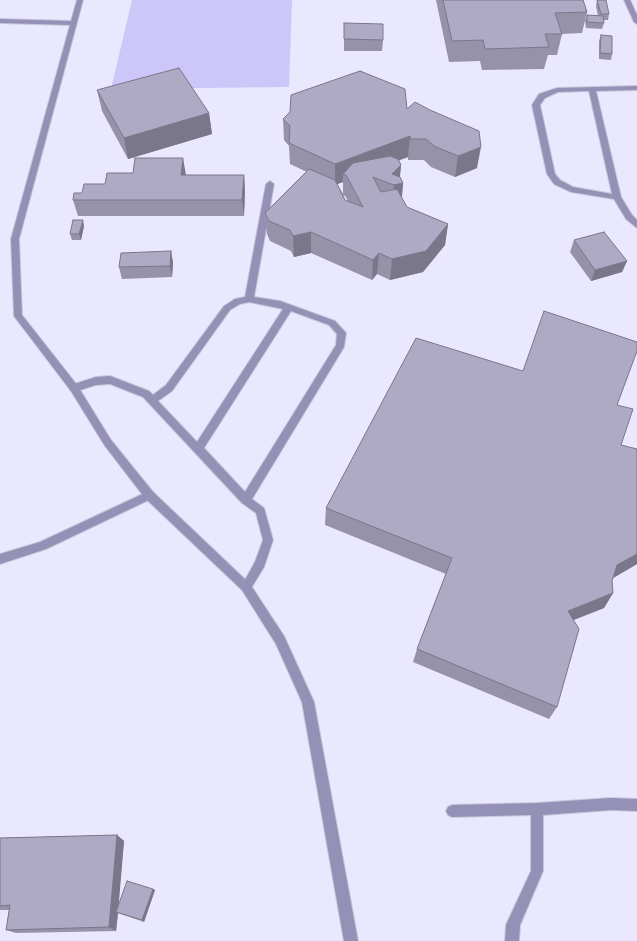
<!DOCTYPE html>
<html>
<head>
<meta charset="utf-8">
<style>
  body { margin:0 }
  canvas { display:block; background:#eae8fe }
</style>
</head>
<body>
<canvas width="637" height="941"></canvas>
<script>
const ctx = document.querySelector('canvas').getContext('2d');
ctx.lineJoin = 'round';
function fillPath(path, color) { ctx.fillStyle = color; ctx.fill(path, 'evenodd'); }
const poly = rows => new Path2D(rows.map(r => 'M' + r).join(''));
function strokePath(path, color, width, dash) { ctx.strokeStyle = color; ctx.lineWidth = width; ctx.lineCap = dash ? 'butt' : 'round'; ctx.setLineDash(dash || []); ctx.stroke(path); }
fillPath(poly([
  [132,0,292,0,289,87,111,89]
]), '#cdc6f8');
const service = poly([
  [637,86,637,90,596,91,621,197,632,215,637,220,637,228,626,219,614,199,571,192,554,184,547,174,532,105,539,94,557,88,637,86],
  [589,91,612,194,573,187,560,180,555,174,540,105,545,98,558,92,589,91],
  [270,181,274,184,254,297,280,301,335,321,346,333,344,347,252,499,264,508,273,540,264,567,250,590,246,592,242,590,241,587,255,562,263,540,256,513,242,503,143,397,110,384,96,385,74,392,71,391,69,388,71,385,96,377,110,376,149,391,153,395,166,385,224,306,235,299,245,297,266,184,270,181],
  [249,302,283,309,197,442,158,401,172,391,230,310,240,304,249,302],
  [291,311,329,325,337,334,336,345,245,492,204,448,291,311],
  [611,798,637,799,637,811,611,810,543,815,543,871,520,925,519,941,505,941,506,925,531,871,531,815,452,817,448,815,446,811,448,807,452,805,537,803,611,798]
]);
const minor = poly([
  [149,491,153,492,154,495,153,498,46,549,0,564,0,554,40,542,149,491]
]);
const tertiary = poly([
  [77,0,83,0,19,239,22,315,77,385,111,440,153,492,250,584,284,636,314,702,358,941,344,941,302,702,276,644,242,590,145,498,105,446,71,391,14,316,11,239,70,25,0,23,0,19,71,21,77,0],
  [624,0,630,0,637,15,637,24,634,22,624,0]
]);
strokePath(service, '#c7c6da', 2);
strokePath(minor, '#c7c6da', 2);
strokePath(tertiary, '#c7c6da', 2);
fillPath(service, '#9590b5');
fillPath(minor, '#9590b5');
fillPath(tertiary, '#9590b5');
fillPath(poly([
  [436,0,583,0,587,12,582,33,562,34,557,55,548,55,544,69,482,70,480,61,449,62],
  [597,0,609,14,608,20,603,20,604,23,602,29,586,28,585,21,587,15,598,16,596,6],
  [344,23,383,40,382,51,344,51],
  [601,35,612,54,611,60,599,59,599,41],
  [97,90,209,113,212,134,128,159,102,111],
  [407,109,477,168,455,177,431,167,424,160,408,160,408,157,399,160,401,165,400,177,403,183,402,198,407,207,448,224,445,245,423,272,390,280,377,274,372,280,311,253,294,257,291,251,270,241,267,234,265,213,307,172,290,164,289,146,284,140,283,119],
  [343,182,343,194,337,184],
  [343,195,345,196,348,201,345,200],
  [186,175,244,175,245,191,244,216,78,216,73,200,105,184],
  [84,226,81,240,72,240,70,234],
  [574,240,627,261,622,272,591,281,570,252],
  [171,251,173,263,172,277,122,279,119,267],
  [617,405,621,445,637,449,637,564,613,578,612,581,613,593,604,608,574,620,557,707,549,719,413,662,417,649,446,574,325,525,326,508],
  [117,835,124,841,118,906,153,889,155,890,144,922,118,913,116,931,16,933,6,930,9,910,0,910,0,838]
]), '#9692a9');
fillPath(poly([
  [209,113,212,134,128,159,124,138],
  [410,136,408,157,349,179,346,175,343,174,343,182,335,185,335,164],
  [481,147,477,168,455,177,458,156],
  [183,158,186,175,181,175],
  [401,165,399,184,403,183,401,204,392,206,394,185,392,174],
  [244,175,245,191,244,216,242,200],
  [83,220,84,226,81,240,79,234],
  [448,224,445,245,423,272,390,280,392,259],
  [311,232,311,253,294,257,293,236],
  [171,251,173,263,172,277,170,266],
  [379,253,377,274,372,280,373,260],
  [627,261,622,272,591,281,595,270],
  [637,554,637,564,608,581,617,565],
  [613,593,604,608,560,625,568,611],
  [117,835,124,841,118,913,116,912,118,913,116,931,109,927],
  [153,889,155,890,144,922,142,920]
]), '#7a778a');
const building = poly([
  [443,0,583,0,587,12,555,13,562,34,545,34,549,47,485,49,483,40,452,41,443,0],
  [597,0,606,0,609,14,601,14,597,0],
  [587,15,603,16,604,23,587,22,587,15],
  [344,23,383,24,383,40,344,39,344,23],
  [601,35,612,36,612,54,600,53,601,35],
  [179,68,209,113,124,138,97,90,179,68],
  [360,71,405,89,407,109,415,102,430,110,479,131,481,147,458,156,434,146,426,139,410,139,410,136,335,164,289,143,290,126,283,119,290,112,291,95,360,71],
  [390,156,398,159,401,165,392,174,400,177,403,183,394,185,373,177,381,192,397,189,407,207,448,224,426,251,392,259,379,253,373,260,311,232,293,236,290,230,269,221,265,213,309,169,335,180,345,200,363,207,346,175,343,174,353,163,390,156],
  [135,158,183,158,181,175,244,175,242,200,73,200,74,193,82,193,84,184,105,184,107,173,133,173,135,158],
  [73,220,83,220,79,234,70,234,73,220],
  [604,232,627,261,595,270,574,240,604,232],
  [171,251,170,266,119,267,121,253,171,251],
  [544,311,637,342,637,351,617,405,633,409,621,445,637,449,637,554,617,565,612,581,613,593,568,611,579,629,557,707,417,649,452,558,326,508,416,338,523,371,544,311],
  [117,835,109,927,6,930,10,905,0,906,0,838,117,835],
  [127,881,153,889,142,920,116,912,127,881]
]);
fillPath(building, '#aeaac5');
strokePath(building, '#7a778a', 1);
</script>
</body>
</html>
